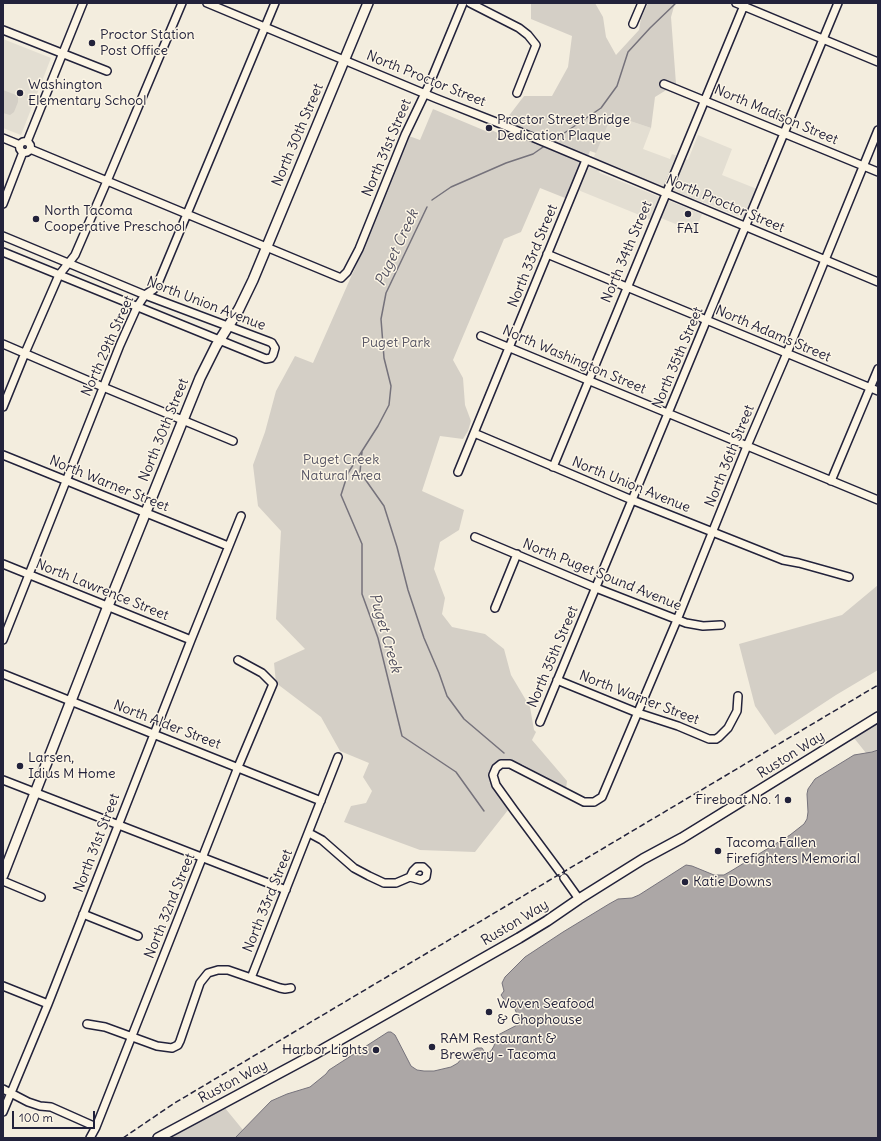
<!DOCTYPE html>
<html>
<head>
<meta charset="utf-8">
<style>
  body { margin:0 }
  #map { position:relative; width:881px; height:1141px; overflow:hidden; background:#f3edde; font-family:Delius,sans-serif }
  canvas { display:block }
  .frame { position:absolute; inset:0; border:4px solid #22223b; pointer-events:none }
  .scale { position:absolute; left:12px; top:1111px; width:83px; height:18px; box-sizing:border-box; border:2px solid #22223b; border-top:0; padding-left:5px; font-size:12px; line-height:14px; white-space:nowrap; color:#22223b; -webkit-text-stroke:3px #fcf5e5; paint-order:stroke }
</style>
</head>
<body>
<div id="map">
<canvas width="881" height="1141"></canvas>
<div class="frame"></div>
<div class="scale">100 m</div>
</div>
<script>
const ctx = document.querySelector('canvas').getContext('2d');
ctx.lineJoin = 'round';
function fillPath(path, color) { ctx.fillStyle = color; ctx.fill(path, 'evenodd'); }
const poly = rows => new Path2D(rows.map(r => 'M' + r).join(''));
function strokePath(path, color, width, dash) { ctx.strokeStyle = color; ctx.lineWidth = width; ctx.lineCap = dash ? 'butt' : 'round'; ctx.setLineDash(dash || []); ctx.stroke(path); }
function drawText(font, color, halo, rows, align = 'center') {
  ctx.font = font + ' Delius,sans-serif'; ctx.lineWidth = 3; ctx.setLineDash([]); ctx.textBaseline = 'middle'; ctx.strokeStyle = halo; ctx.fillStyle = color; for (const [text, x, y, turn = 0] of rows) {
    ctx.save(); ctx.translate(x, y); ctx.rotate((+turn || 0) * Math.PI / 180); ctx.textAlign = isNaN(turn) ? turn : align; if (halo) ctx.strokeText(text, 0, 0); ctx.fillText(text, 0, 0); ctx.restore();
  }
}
fillPath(poly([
  [3,39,51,58,21,135,3,128],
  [612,115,651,128,643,149,670,159,672,154,688,160,698,135,732,149,722,175,757,189,745,219,593,159],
  [591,167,598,170,600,173,702,214,695,232,661,218,659,223,578,190,587,169]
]), '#e3ded2');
fillPath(poly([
  [531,3,595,3,603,17,606,37,616,55,639,30,641,18,648,3,675,3,671,17,676,84,655,97,651,128,612,115,596,153,590,151,570,200,540,188,521,232,504,239,453,360,463,378,465,405,471,421,468,431,463,439,440,436,422,491,464,510,459,530,440,542,434,569,445,598,442,614,452,627,485,634,504,649,511,675,530,707,534,730,536,732,532,740,567,781,566,789,522,764,521,766,499,762,495,785,493,787,508,810,475,852,420,850,344,822,351,806,366,803,372,791,363,777,369,763,340,751,321,717,276,683,274,663,305,649,276,619,281,531,258,506,253,465,265,432,276,391,295,356,313,363,362,252,409,136,420,140,433,109,488,132,489,129,500,134,508,117,524,96,552,96,568,67,572,36,531,19],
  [3,90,16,95,18,97,18,102,14,112,10,115,3,113],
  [878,585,878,670,836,695,775,735,755,706,739,644,842,615],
  [878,723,878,750,866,753,854,738],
  [225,1108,243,1130,235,1138,167,1138]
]), '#d4cfc6');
const water = poly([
  [878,750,878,1138,235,1138,271,1101,287,1094,310,1087,326,1074,329,1070,388,1032,391,1032,395,1035,411,1066,417,1070,424,1071,434,1071,451,1067,458,1063,463,1056,477,1048,482,1048,486,1054,491,1051,494,1046,496,1036,521,1023,513,1005,507,1004,501,995,504,991,502,983,505,977,525,957,563,932,609,904,618,899,632,898,639,895,686,865,692,866,714,875,724,875,731,871,790,835,804,824,807,819,808,812,807,794,808,789,815,779,854,755,872,752,878,750]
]);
fillPath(water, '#aca7a6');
strokePath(water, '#75727b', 1);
strokePath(poly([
  [551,142,601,108,617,86,628,52,650,28,676,3],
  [432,200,451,187,506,163,533,154,546,145],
  [427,207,386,293,381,319,384,358,391,386,389,405,378,426,348,473,341,495,362,544,362,594,378,638,402,736,456,772,484,811],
  [362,452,360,472,384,506,397,547,408,590,424,638,439,673,447,696,464,719,504,753]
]), '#75727b', 1.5);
const minor = poly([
  [207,3,435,98,501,124,878,282],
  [470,3,519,28,528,35,536,45,517,93],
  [736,3,878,62],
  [633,24,642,3],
  [3,30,107,71],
  [664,84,878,172],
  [3,138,20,145],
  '19.5 147a5.5 5.5 0 1 1 11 0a5.5 5.5 0 1 1-11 0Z',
  [27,142,83,3],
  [30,149,341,278,347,272,359,249,405,135,429,85,463,3],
  [3,204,23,152],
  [3,236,145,295,270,342,272,343,275,348,273,355,271,358,266,359,3,252],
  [547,254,878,391],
  [481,336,878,500],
  [3,344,103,387,233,441],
  [3,407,25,353,59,275,75,255,107,181,182,3],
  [474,433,632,500,783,560,799,563,849,577],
  [3,455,228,546],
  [553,467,745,3],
  [458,472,586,160],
  [831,481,878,369],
  [475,537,596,588,686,623,703,626,721,625],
  [3,564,191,640],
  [495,608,517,554],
  [3,640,120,345,137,307,145,295,154,289,159,281,275,3],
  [3,674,321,801],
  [557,680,638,713,678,726,709,739,716,739,719,737,728,728,737,711,738,696],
  [540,722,838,3],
  [3,780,286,890],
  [309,833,322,840,354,868,369,876,384,883,396,883,410,877,421,880,426,877,427,871,423,867,417,867,413,871,410,877],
  [560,872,514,810,496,785,493,775,496,768,501,764,510,764,584,802,594,802,602,797,677,620,747,446,787,353,878,130],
  [564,878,579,899],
  [3,881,41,897],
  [83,914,138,936],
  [251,978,338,757],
  [3,986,48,1004],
  [87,1024,105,1027,157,1046,172,1048,178,1045,180,1041,200,983,208,973,218,970,228,970,280,988,285,989,291,988],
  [3,1089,28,1102,40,1106,51,1107,96,1127],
  [3,1112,48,1004,191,640,241,516],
  [90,1138,96,1127,238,767,273,684,262,673,238,660]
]);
const major = poly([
  [3,875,108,606,200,378,216,346,239,309,253,280,368,3],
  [158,1138,313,1055,519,938,547,921,579,899,643,859,682,838,878,717]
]);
strokePath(minor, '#22223b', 10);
strokePath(major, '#22223b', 12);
strokePath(minor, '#fcf5e5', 7);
strokePath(major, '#fcf5e5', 9);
strokePath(poly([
  [123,1138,173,1104,878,685]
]), '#22223b', 1.5, [6, 3]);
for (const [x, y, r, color] of [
  [92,43,4,"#22223b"],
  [20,93,4,"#22223b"],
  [489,128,4,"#22223b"],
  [688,214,4,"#22223b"],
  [36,219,4,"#22223b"],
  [20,766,4,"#22223b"],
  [788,800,4,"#22223b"],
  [718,851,4,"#22223b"],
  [685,882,4,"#22223b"],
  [489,1012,4,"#22223b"],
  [432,1047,4,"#22223b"],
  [376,1050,4,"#22223b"]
]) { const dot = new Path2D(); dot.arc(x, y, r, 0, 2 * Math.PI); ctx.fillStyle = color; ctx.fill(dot); strokePath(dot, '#fcf5e5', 1.5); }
drawText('14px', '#22223b', '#fcf5e5', [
  ["Proctor Station",100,35],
  ["Post Office",100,51],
  ["Washington",28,85],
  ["Elementary School",28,101],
  ["Proctor Street Bridge",497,120],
  ["Dedication Plaque",497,136],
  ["North Tacoma",44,211],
  ["Cooperative Preschool",44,227],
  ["FAI",688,229,"center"],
  ["Larsen,",28,758],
  ["Idius M Home",28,774],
  ["Fireboat No. 1",780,800,"right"],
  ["Tacoma Fallen",726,843],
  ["Firefighters Memorial",726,859],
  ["Katie Downs",693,882],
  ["Woven Seafood",497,1004],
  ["& Chophouse",497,1020],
  ["RAM Restaurant &",440,1039],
  ["Brewery - Tacoma",440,1055],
  ["Harbor Lights",368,1050,"right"]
], 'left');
drawText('14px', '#22223b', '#fcf5e5', [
  ["North Proctor Street",426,79,22],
  ["North Madison Street",776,115,23],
  ["North 30th Street",298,135,-67],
  ["North 31st Street",387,148,-67],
  ["North Proctor Street",725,204,23],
  ["North 34th Street",627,252,-67],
  ["North 33rd Street",533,256,-68],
  ["North Union Avenue",206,304,21],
  ["North Adams Street",773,334,23],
  ["North 29th Street",108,346,-66],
  ["North 35th Street",678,358,-67],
  ["North Washington Street",574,360,23],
  ["North 30th Street",164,430,-68],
  ["North 36th Street",730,456,-68],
  ["North Warner Street",109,484,22],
  ["North Union Avenue",631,485,22],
  ["North Puget Sound Avenue",602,575,22],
  ["North Lawrence Street",102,590,22],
  ["North 35th Street",553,657,-67],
  ["North Warner Street",639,698,21],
  ["North Alder Street",167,725,21],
  ["Ruston Way",791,755,-32],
  ["North 31st Street",97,843,-69],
  ["North 33rd Street",268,901,-68],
  ["North 32nd Street",170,906,-68],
  ["Ruston Way",515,923,-31],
  ["Ruston Way",233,1082,-28]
]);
drawText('14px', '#575665', '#fcf5e5', [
  ["Puget Park",396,343],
  ["Puget Creek",341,460],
  ["Natural Area",341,476]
]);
drawText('italic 15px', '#525160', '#fcf5e5', [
  ["Puget Creek",397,248,-65],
  ["Puget Creek",385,633,74]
]);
</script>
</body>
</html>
